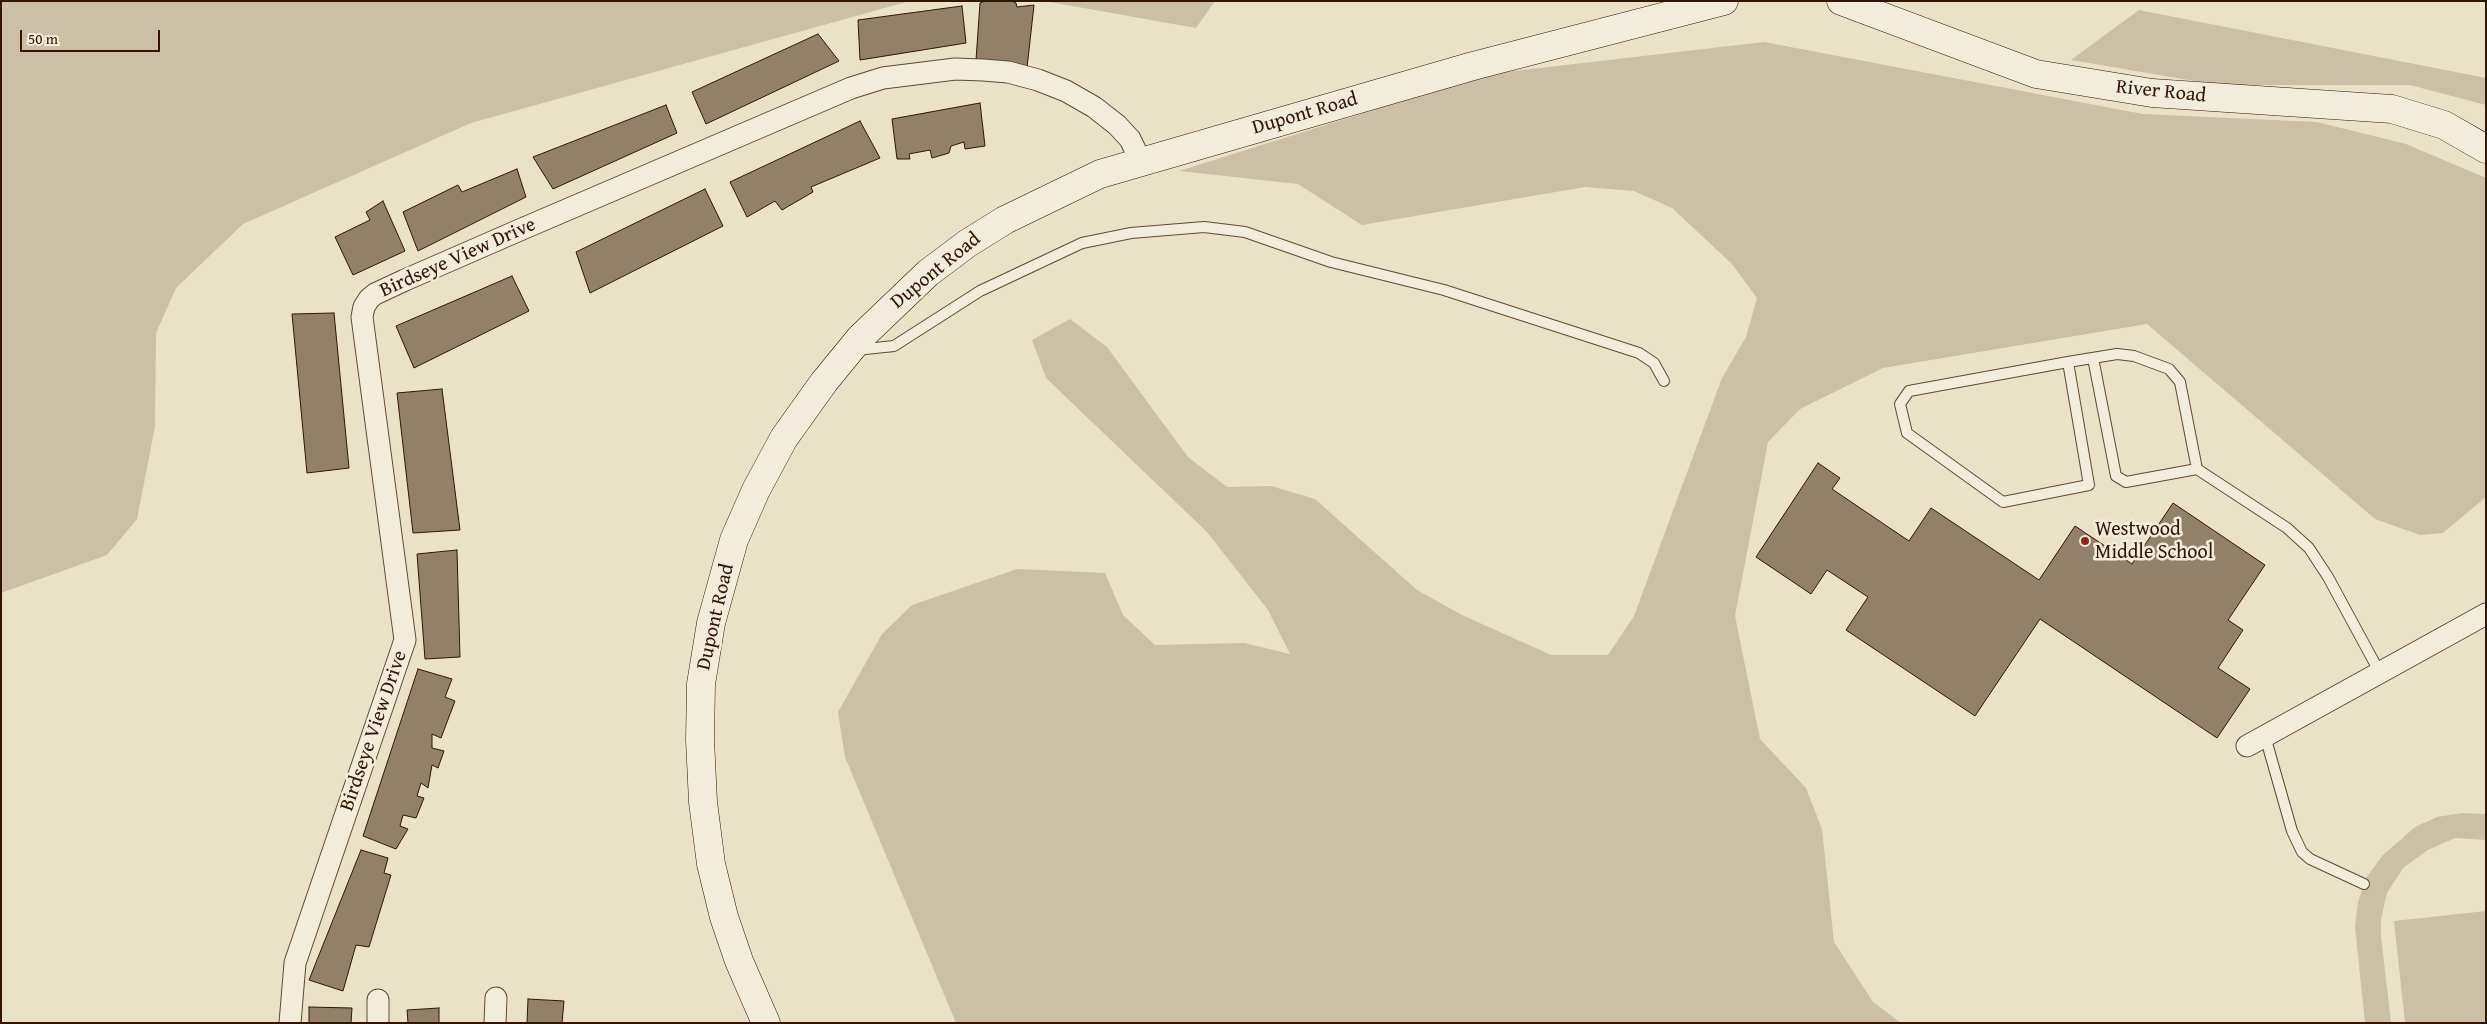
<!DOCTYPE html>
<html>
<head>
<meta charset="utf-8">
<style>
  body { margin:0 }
  #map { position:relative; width:2487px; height:1024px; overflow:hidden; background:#eae2c7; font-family:"Gentium Book Plus",serif }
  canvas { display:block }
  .frame { position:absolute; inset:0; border:2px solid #321503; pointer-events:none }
  .scale { position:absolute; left:20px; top:30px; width:140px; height:22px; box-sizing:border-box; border:2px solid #321503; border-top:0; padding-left:6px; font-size:15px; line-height:18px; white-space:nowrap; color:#321503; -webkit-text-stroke:4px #f1ecdb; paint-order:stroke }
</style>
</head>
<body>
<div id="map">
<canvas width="2487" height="1024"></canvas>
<div class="frame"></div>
<div class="scale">50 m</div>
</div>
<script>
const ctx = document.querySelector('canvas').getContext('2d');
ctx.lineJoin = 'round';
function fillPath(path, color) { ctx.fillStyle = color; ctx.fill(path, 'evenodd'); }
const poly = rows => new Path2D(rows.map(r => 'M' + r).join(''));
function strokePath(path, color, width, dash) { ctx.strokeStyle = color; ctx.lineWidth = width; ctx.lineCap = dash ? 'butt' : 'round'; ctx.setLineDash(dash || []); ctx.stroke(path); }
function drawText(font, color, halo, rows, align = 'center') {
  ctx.font = font + ' "Gentium Book Plus",serif'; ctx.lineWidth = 5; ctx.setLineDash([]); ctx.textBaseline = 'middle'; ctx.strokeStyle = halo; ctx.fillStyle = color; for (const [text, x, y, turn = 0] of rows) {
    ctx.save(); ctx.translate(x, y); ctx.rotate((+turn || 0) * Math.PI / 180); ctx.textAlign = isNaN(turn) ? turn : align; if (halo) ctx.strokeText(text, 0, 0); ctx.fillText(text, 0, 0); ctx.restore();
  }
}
fillPath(poly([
  [1,1,910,1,471,123,243,224,176,288,156,333,155,427,137,519,107,555,1,593],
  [1044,1,1215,1,1196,28],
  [2139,10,2486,78,2486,105,2410,85,2218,85,2071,60],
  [1764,42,2143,114,2317,122,2406,144,2486,178,2486,497,2443,533,2420,535,2375,519,2147,324,1883,368,1800,409,1768,442,1735,616,1760,739,1806,788,1822,829,1834,942,1873,1002,1901,1023,956,1023,845,757,838,712,882,634,912,605,1017,569,1105,573,1123,615,1155,645,1244,643,1290,654,1268,610,1207,532,1046,378,1032,340,1070,319,1107,347,1188,457,1227,487,1271,486,1315,499,1417,590,1462,615,1551,655,1608,655,1634,616,1722,378,1746,337,1757,298,1732,264,1672,208,1634,191,1585,187,1362,225,1298,184,1179,171,1488,74],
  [2462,813,2486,814,2486,840,2455,838,2428,850,2403,868,2387,893,2381,919,2381,936,2391,1023,2365,1023,2355,927,2358,902,2366,878,2382,856,2415,827,2437,817],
  [2486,911,2486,1023,2405,1023,2394,921]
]), '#cbbfa6');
const building = poly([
  [985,1,1012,1,1016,3,1017,7,1034,5,1027,68,976,60,980,3,985,1],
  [962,6,966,43,860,60,858,20,962,6],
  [818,34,839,61,706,124,692,92,818,34],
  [980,103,985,146,965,149,964,142,951,146,949,153,932,158,930,150,909,154,910,159,897,159,892,119,980,103],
  [666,105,677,133,553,189,533,157,666,105],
  [860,121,880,158,811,187,813,192,782,210,775,201,747,217,730,182,860,121],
  [517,169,526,197,418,251,403,212,458,185,462,192,517,169],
  [705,189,723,226,590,293,576,252,705,189],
  [383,201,405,251,353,275,335,237,370,220,366,212,383,201],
  [512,276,529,311,414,368,396,326,512,276],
  [334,313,349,468,307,473,292,314,334,313],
  [442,389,460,530,413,533,397,393,442,389],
  [1818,463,1840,478,1832,489,1909,541,1931,508,2039,580,2075,526,2132,564,2173,503,2265,565,2228,620,2243,630,2218,668,2250,689,2217,738,2040,619,1975,716,1846,630,1868,597,1827,570,1811,594,1756,557,1818,463],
  [457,550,460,657,425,659,417,554,457,550],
  [418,669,452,679,445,697,455,701,441,738,432,734,432,748,444,751,438,768,432,765,428,788,421,783,417,796,424,798,416,818,403,815,400,826,408,829,396,849,363,836,418,669],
  [361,850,388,858,384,873,391,875,369,947,356,945,343,991,309,980,361,850],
  [528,999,564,1001,562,1023,527,1023,528,999],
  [309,1007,352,1008,351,1023,309,1023,309,1007],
  [439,1008,439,1023,408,1023,407,1010,439,1008]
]);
fillPath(building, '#928069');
strokePath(building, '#321503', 1);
const lane = poly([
  [856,350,894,346,980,291,1082,243,1131,233,1204,227,1245,232,1331,262,1444,290,1639,353,1654,363,1664,381],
  [2093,358,2116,476,2126,482,2197,469],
  [2068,362,2089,485,2003,502,1907,433,1900,404,1909,391,2068,362,2117,354,2134,356,2169,369,2180,382,2197,469,2287,528,2309,548,2328,577,2380,673],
  [2265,736,2292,831,2302,852,2310,859,2364,884]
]);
const street = poly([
  [2247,746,2486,614],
  [290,1023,295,963,405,640,362,317,364,307,369,299,375,294,405,280,522,229,851,88,883,78,955,69,983,70,1008,72,1038,80,1066,91,1094,107,1117,125,1130,139,1141,162],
  [378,1023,378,1000],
  [495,1023,496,998]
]);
const secondary = poly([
  [1841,1,2036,74,2152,93,2392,109,2444,125,2486,149],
  [766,1023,739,961,724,917,711,864,703,802,700,740,701,684,711,623,734,540,756,490,784,438,824,382,860,338,928,273,968,243,1005,220,1100,174,1473,66,1724,1]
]);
strokePath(lane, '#604834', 12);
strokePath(street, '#604834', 23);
strokePath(secondary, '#321503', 29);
strokePath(lane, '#f1ecdb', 10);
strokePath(street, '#f1ecdb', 21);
strokePath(secondary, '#f1ecdb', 28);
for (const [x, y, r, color] of [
  [2085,541,5,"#8f2418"]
]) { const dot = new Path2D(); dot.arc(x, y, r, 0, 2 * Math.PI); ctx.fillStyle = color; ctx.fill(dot); strokePath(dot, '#f1ecdb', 2); }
drawText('20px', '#321503', '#f1ecdb', [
  ["River Road",2161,92,6],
  ["Dupont Road",1305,114,-16],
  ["Birdseye View Drive",458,258,-24],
  ["Dupont Road",936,271,-39],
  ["Dupont Road",716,617,-77],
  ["Birdseye View Drive",374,731,-71]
]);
drawText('20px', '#321503', '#f1ecdb', [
  ["Westwood",2095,530],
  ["Middle School",2095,553]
], 'left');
</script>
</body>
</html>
